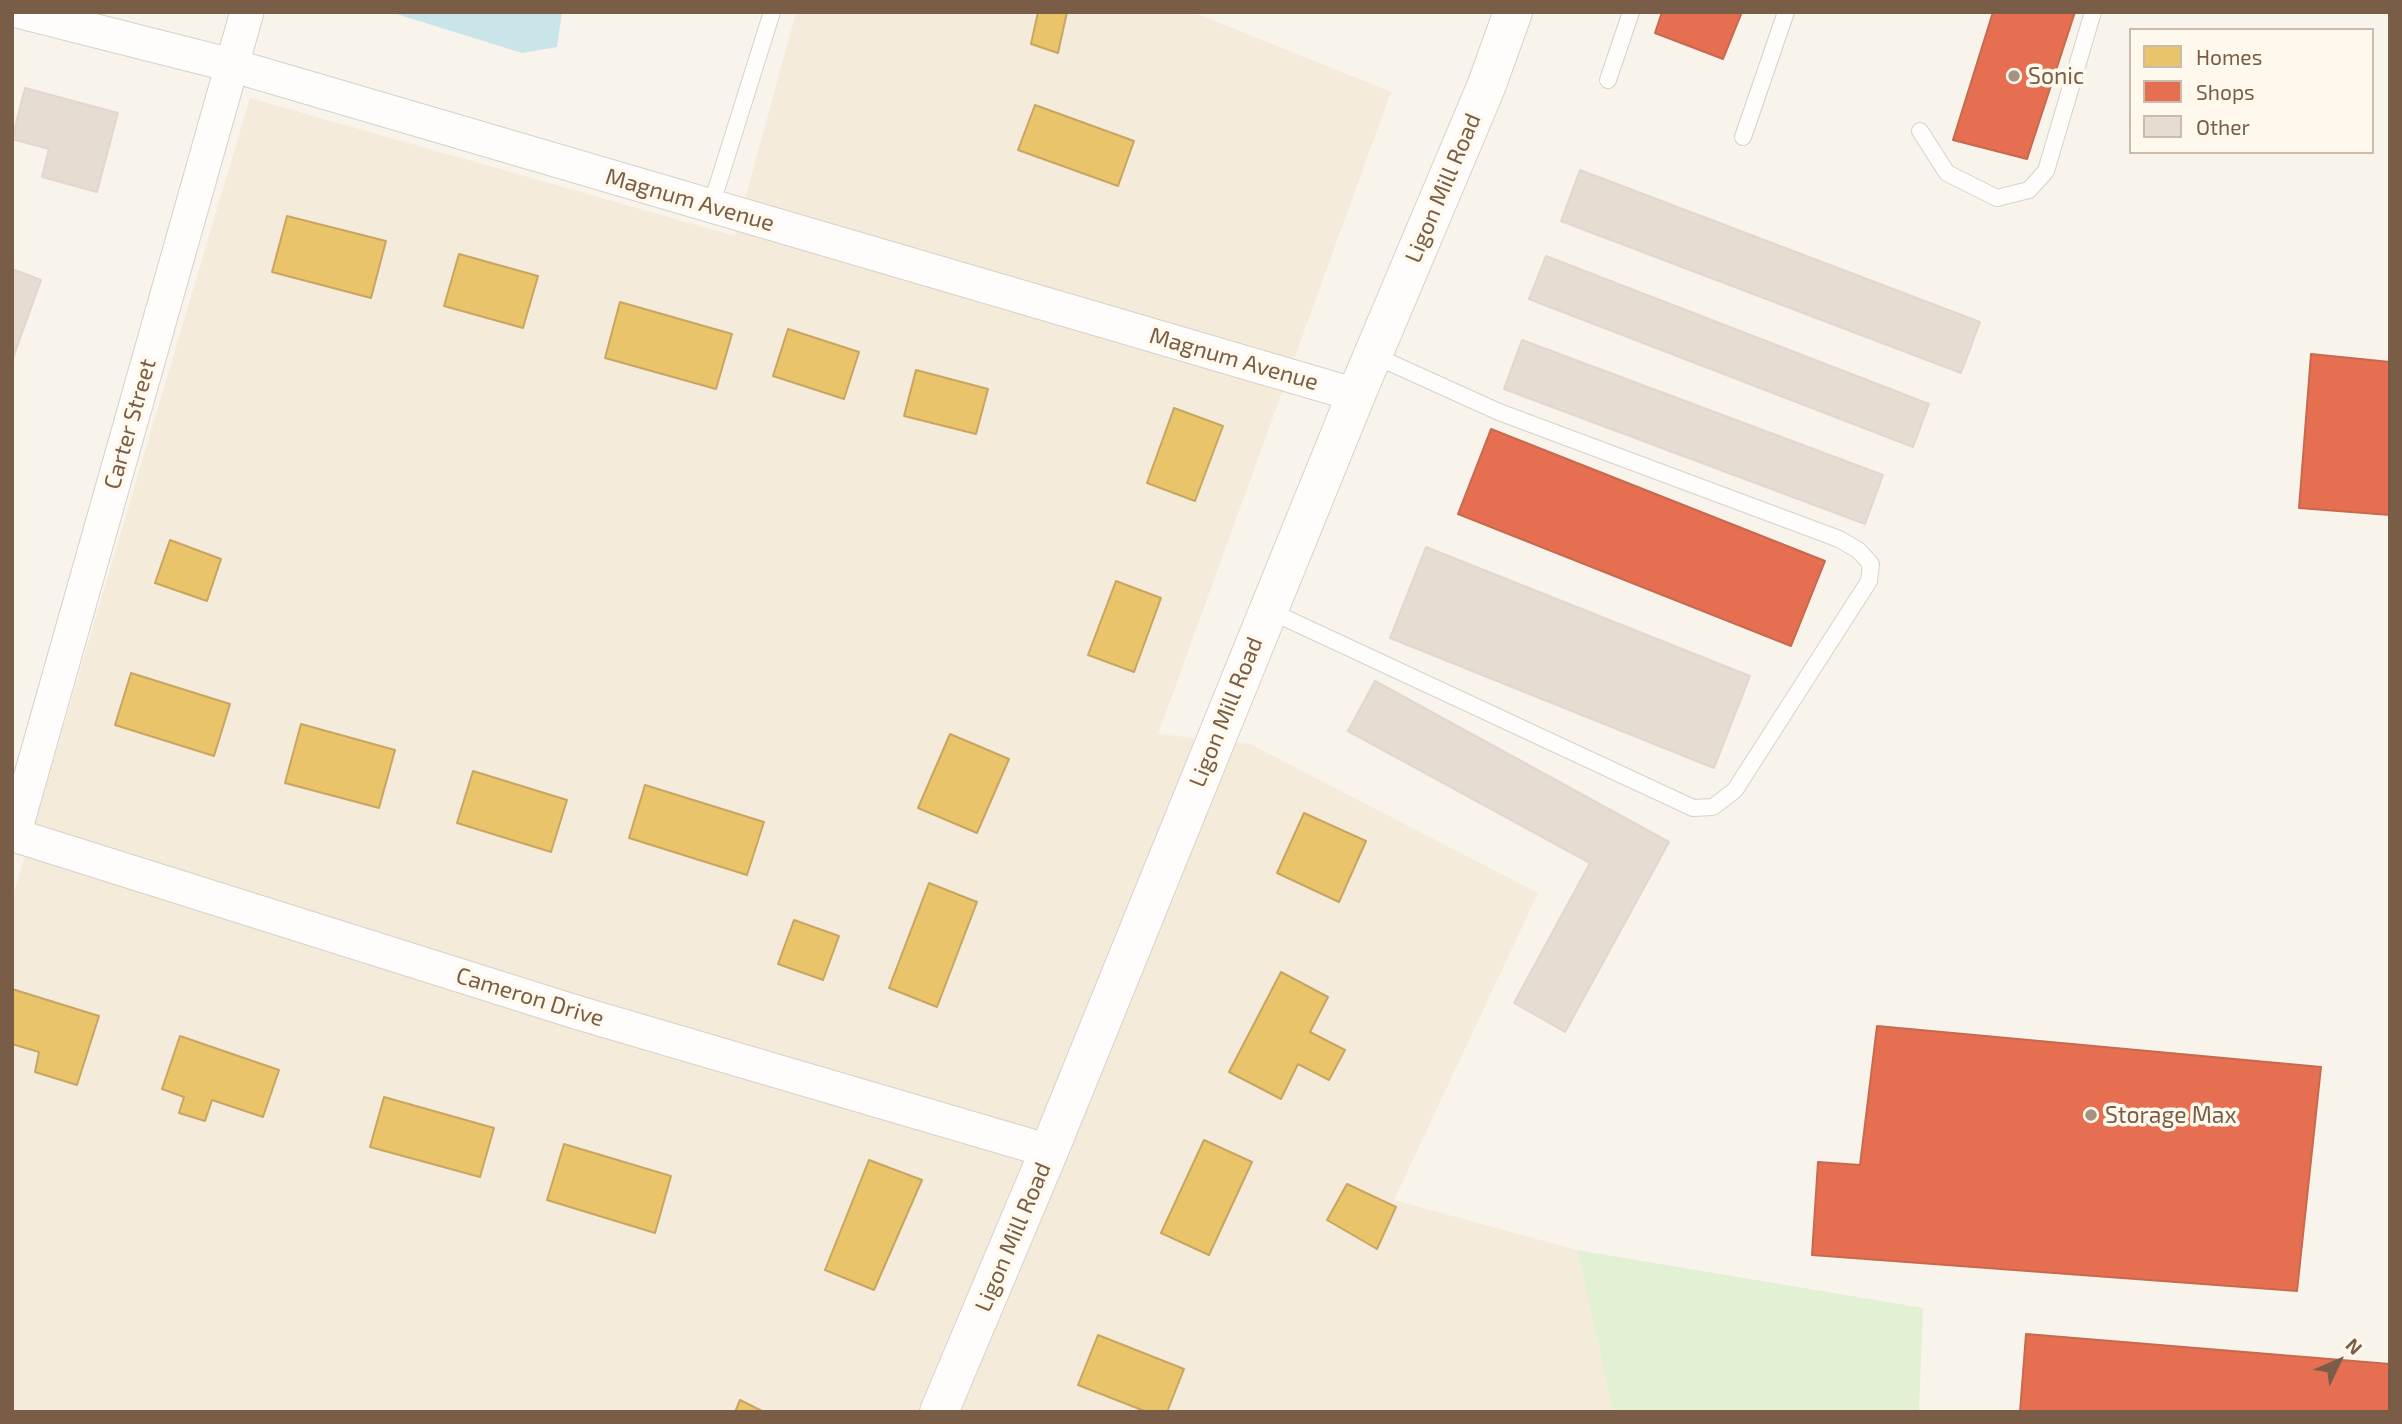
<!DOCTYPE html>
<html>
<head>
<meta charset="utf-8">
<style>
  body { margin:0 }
  #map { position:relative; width:2402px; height:1424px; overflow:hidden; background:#f8f4eb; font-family:"Exo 2",sans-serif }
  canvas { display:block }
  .frame { position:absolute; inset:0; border:14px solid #7a5d47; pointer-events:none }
  .legend { position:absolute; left:2129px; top:28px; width:245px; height:126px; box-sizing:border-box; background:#fff9ed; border:2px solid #cabbab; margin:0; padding:9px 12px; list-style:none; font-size:21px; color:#7a5d47 }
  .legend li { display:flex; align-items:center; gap:14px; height:35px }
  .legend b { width:35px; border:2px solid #cabbab }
  .north { position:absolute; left:2304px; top:1326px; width:70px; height:70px; -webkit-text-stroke:5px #fff9ed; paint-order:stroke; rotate:46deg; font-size:19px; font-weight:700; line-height:28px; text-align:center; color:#7a5d47 }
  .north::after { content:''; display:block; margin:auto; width:24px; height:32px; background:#7a5d47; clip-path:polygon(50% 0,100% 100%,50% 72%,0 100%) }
</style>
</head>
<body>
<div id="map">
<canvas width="2402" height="1424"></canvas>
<div class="frame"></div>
<ul class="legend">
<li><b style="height:19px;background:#e9c46a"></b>Homes</li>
<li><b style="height:19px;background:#e76f51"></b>Shops</li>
<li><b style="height:19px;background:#e5ddd2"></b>Other</li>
</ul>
<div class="north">N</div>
</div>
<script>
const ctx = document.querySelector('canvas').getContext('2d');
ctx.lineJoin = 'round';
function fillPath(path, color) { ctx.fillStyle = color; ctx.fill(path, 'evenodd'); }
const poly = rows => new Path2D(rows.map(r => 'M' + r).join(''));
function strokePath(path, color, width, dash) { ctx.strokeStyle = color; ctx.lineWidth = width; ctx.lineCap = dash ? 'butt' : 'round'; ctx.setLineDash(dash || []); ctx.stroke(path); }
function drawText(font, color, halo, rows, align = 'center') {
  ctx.font = font + ' "Exo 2",sans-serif'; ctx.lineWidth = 7; ctx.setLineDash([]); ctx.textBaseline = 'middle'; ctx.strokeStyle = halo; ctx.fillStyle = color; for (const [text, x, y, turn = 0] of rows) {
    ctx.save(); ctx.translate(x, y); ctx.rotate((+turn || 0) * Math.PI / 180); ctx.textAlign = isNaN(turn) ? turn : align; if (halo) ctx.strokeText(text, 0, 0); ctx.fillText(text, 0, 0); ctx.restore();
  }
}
fillPath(poly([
  [796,12,1193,12,1391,92,1158,734,1250,744,1538,893,1394,1200,1577,1250,1613,1412,12,1412,12,899,250,98,735,236]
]), '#f4ebdb');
fillPath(poly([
  [1577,1250,1923,1308,1919,1412,1613,1412]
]), '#e2f1d4');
fillPath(poly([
  [390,12,562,12,557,47,522,53]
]), '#cae5ea');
const homes = poly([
  [1038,12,1067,12,1058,53,1031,44,1038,12],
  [1035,105,1134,141,1118,186,1018,150,1035,105],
  [287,216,386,241,371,298,272,272,287,216],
  [459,254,538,276,523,328,444,306,459,254],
  [620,302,732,334,716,389,605,358,620,302],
  [788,329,859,352,844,399,773,376,788,329],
  [916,370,988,389,976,434,904,416,916,370],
  [1174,408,1223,426,1195,501,1147,483,1174,408],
  [170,540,221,559,207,601,155,583,170,540],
  [1116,581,1161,598,1134,672,1088,655,1116,581],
  [131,673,230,704,214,756,115,725,131,673],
  [301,724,395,750,379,808,285,783,301,724],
  [950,734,1009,759,977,833,918,808,950,734],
  [473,771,567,800,551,852,457,823,473,771],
  [645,785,764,822,747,875,629,838,645,785],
  [1304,813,1366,841,1339,902,1277,873,1304,813],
  [929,883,977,902,937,1007,889,988,929,883],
  [794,920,839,936,823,980,778,964,794,920],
  [1281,972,1328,997,1310,1032,1345,1050,1329,1080,1298,1064,1281,1099,1229,1072,1281,972],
  [12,989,99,1016,77,1085,35,1072,39,1052,12,1044,12,989],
  [180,1036,279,1070,263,1117,212,1100,205,1121,179,1113,184,1097,162,1089,180,1036],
  [384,1097,494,1128,480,1177,370,1147,384,1097],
  [1204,1140,1252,1162,1209,1255,1161,1233,1204,1140],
  [564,1144,671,1176,655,1233,547,1200,564,1144],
  [869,1160,922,1180,874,1290,825,1270,869,1160],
  [1347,1184,1396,1207,1377,1249,1327,1220,1347,1184],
  [1098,1335,1184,1369,1167,1412,1147,1412,1078,1385,1098,1335],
  [740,1400,764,1412,735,1412,740,1400]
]);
fillPath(homes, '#e9c46a');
strokePath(homes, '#c8a560', 2);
const shops = poly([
  [1662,12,1742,12,1723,59,1655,33,1662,12],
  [1993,12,2075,12,2027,159,1953,140,1993,12],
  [2311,354,2390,362,2390,515,2299,508,2311,354],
  [1491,429,1825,561,1791,646,1458,514,1491,429],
  [1877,1026,2321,1067,2297,1291,1812,1255,1818,1162,1860,1165,1877,1026],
  [2026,1334,2390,1364,2390,1412,2020,1412,2026,1334]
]);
fillPath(shops, '#e76f51');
strokePath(shops, '#c66a4e', 2);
const building = poly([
  [25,88,118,113,97,192,42,177,49,149,12,139,25,88],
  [1580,170,1980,322,1961,373,1561,221,1580,170],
  [1546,256,1929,404,1913,447,1529,299,1546,256],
  [12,269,41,280,12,361,12,269],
  [1522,340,1883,475,1865,524,1504,389,1522,340],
  [1426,547,1750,676,1714,768,1390,638,1426,547],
  [1375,681,1669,842,1565,1032,1514,1003,1590,863,1348,731,1375,681]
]);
fillPath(building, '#e5ddd2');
strokePath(building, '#e2d7cc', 2);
const service = poly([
  [1608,80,1631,12],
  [1920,131,1947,173,1997,198,2029,190,2046,171,2093,12],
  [1743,137,1786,12],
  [711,206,772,12],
  [1268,610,1693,808,1713,807,1735,790,1869,581,1871,564,1858,550,1839,539,1499,412,1373,355]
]);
const minor = poly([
  [21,12,231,65,1356,395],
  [247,12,14,835,579,1013,1049,1151]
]);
const secondary = poly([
  [939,1412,1049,1151,1356,395,1486,87,1513,12]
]);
strokePath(service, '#d7d1c9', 18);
strokePath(minor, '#d7d1c9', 35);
strokePath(secondary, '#d8d0c7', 40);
strokePath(service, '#fefdfc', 16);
strokePath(minor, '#fefdfc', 33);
strokePath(secondary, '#fefdfc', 38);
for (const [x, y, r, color] of [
  [2014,76,7,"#a69280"],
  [2091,1115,7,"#a69280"]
]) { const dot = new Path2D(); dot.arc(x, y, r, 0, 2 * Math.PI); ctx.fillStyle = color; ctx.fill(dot); strokePath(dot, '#fff9ed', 2.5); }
drawText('23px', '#7a5d47', '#fff9ed', [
  ["Sonic",2028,76],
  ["Storage Max",2105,1115]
], 'left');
drawText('23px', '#7a5d47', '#fff9ed', [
  ["Ligon Mill Road",1443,188,-67],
  ["Magnum Avenue",690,200,16],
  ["Magnum Avenue",1234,359,16],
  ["Carter Street",130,424,-74],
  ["Ligon Mill Road",1226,712,-68],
  ["Cameron Drive",530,997,17],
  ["Ligon Mill Road",1013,1237,-67]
]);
</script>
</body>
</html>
